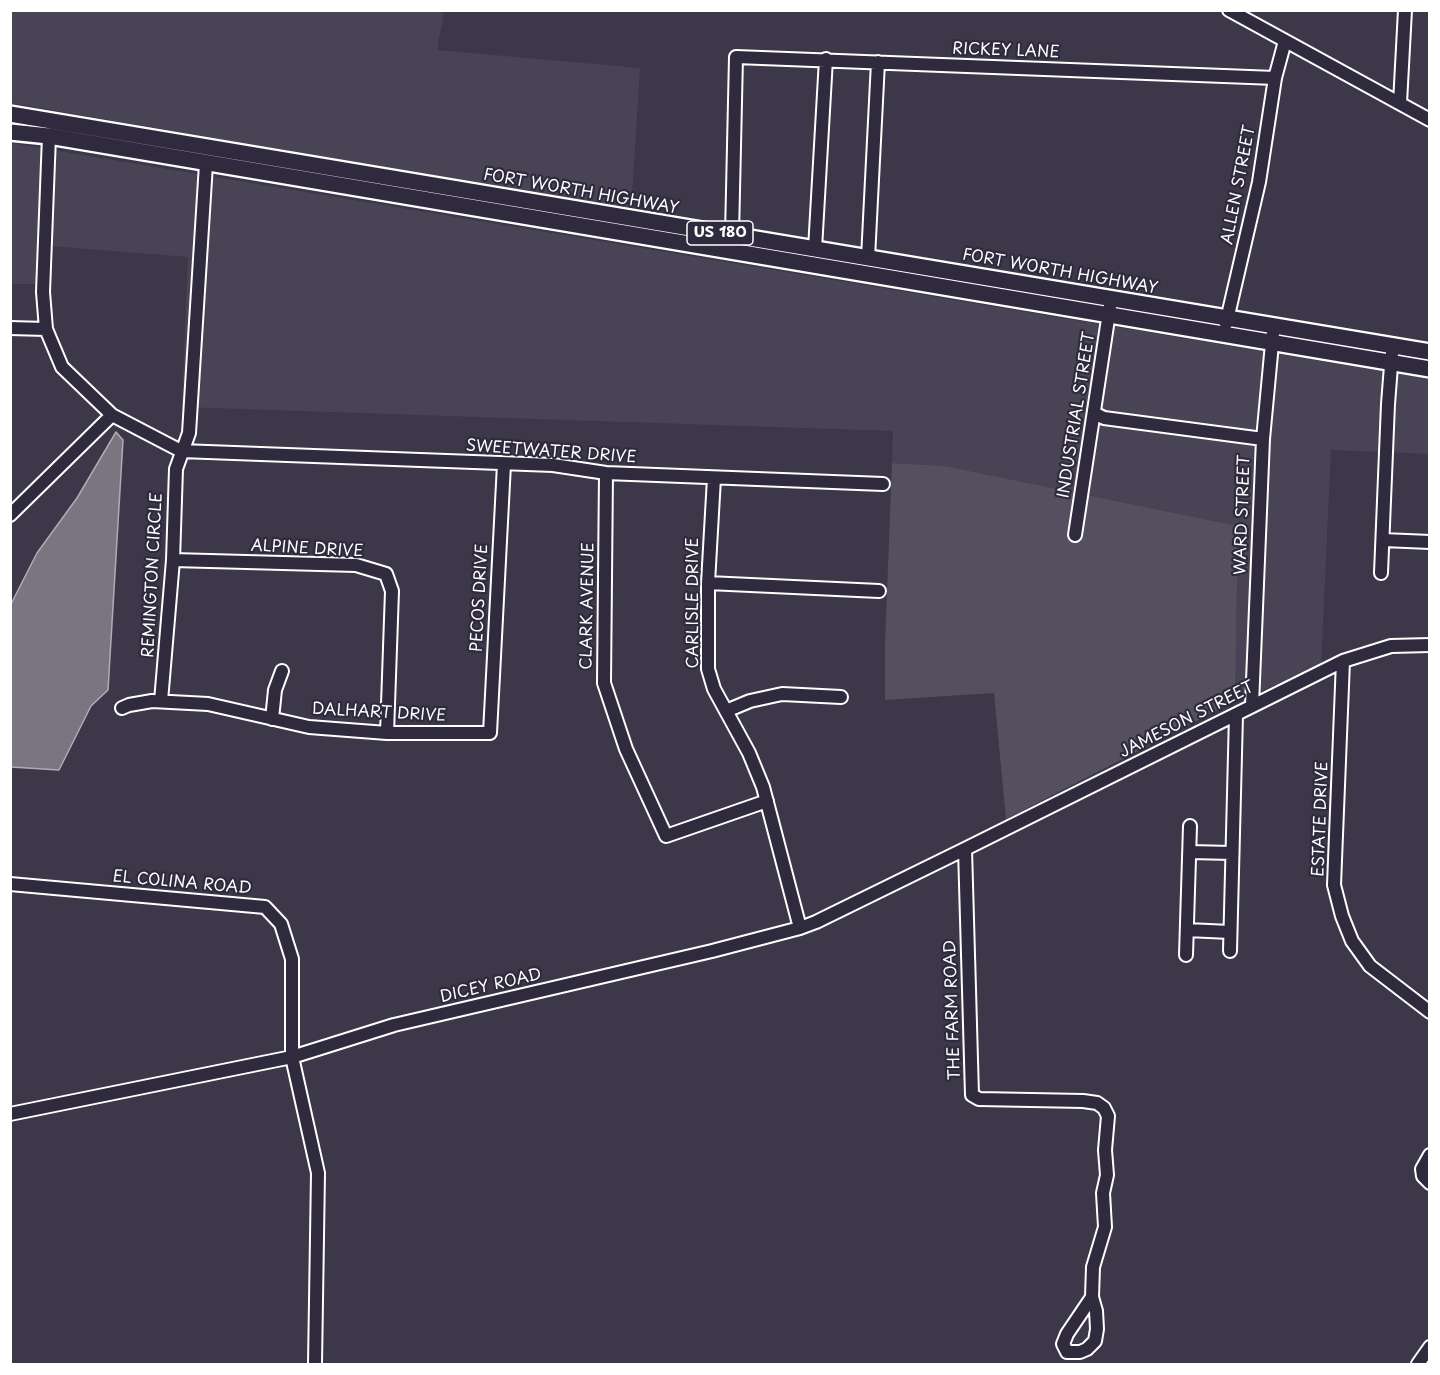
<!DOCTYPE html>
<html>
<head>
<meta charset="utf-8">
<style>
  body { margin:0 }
  #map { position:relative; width:1440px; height:1375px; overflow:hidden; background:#3c3749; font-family:"Playpen Sans",sans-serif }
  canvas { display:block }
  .frame { position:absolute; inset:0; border:12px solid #fff; pointer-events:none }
</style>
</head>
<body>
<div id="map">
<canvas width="1440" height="1375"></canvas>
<div class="frame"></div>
</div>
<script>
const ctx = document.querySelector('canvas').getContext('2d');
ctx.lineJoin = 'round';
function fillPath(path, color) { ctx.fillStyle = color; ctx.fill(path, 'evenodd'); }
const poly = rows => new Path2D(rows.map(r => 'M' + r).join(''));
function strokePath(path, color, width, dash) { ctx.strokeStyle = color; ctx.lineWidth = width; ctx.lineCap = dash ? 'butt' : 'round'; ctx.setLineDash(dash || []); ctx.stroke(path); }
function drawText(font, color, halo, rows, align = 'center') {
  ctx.font = font + ' "Playpen Sans",sans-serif'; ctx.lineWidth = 4.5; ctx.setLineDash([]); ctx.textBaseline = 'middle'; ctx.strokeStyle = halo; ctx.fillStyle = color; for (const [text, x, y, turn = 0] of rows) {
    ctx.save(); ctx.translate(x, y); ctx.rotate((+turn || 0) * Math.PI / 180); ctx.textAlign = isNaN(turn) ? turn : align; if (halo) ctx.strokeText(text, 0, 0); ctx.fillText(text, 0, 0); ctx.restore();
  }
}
fillPath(poly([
  [10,11,444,11,437,50,640,68,631,210,11,103],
  [11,143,1429,379,1429,454,1331,450,1321,667,1235,701,1238,526,945,466,892,463,893,431,182,407,188,257,51,246,49,284,11,284]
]), '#494455');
fillPath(poly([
  [892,463,945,466,1238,526,1235,701,1006,819,994,693,885,700,885,643]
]), '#555060');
const water = poly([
  [116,432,123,440,108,690,91,706,59,770,11,767,11,604,37,553,77,498,116,432]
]);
fillPath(water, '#797682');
strokePath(water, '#afadb4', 1.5);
const minor = poly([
  [1229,10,1430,120],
  [1400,103,1405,10],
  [49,136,43,292,46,329,62,367,112,415,181,451,553,465,606,473,883,484],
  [732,235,736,57,1275,78],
  [815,249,826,59],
  [868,258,878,62],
  [1226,324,1259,182,1275,78,1285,41],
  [10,328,46,329],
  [1094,413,1104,418,1263,439],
  [606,473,604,683,626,749,666,836,767,801],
  [714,478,708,583,708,669,714,689,749,753,763,787,800,928],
  [10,515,112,415],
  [1075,535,1110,306],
  [1383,540,1430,542],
  [173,560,356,565,386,574,392,591,387,733],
  [1381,573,1388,404,1392,353],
  [708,583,879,591],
  [1343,661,1334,885,1342,916,1352,941,1370,966,1430,1012],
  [161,701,173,560,176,469,189,433,206,164],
  [1252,705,1263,439,1273,333],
  [122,708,129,705,152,701,208,704,309,727,387,733,490,733,504,464],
  [726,711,750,701,782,694,841,697],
  [272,719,275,690,282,671],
  [965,849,972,1095,979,1099,1083,1101,1097,1103,1104,1108,1108,1116,1105,1150,1107,1175,1103,1193,1105,1227,1093,1267,1092,1297,1096,1311,1097,1329,1095,1341,1087,1349,1080,1352,1067,1352,1063,1344,1067,1334,1092,1297],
  [1190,852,1232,853],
  [10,884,265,907,281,924,292,959,292,1057,318,1173,315,1364],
  [1187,930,1230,932],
  [1230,951,1236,715],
  [1186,955,1190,826],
  [10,1114,292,1057,394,1025,712,951,800,928,816,922,965,849,1343,661,1391,646,1430,645],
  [1430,1155,1422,1169,1423,1176,1430,1183],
  [1418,1364,1430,1347]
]);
const major = poly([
  [10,114,1430,352],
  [10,132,49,136,1430,369]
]);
strokePath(minor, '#fff', 16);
strokePath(major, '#fff', 20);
strokePath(minor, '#2f2a3d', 12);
strokePath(major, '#2f2a3d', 15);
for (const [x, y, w] of [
  [720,233,66]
]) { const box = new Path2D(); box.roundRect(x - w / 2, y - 12, w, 24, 4.5); ctx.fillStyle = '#2f2a3d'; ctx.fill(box); strokePath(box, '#fff', 1.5); }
drawText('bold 15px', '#fff', null, [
  ["US 180",720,233]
]);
drawText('16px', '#fff', '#2f2a3d', [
  ["RICKEY LANE",1006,51,2],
  ["ALLEN STREET",1239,185,-79],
  ["FORT WORTH HIGHWAY",581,192,10],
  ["FORT WORTH HIGHWAY",1060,272,10],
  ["INDUSTRIAL STREET",1077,415,-81],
  ["SWEETWATER DRIVE",551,452,4],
  ["WARD STREET",1243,515,-88],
  ["ALPINE DRIVE",307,549,3],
  ["REMINGTON CIRCLE",153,575,-87],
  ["PECOS DRIVE",480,598,-87],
  ["CARLISLE DRIVE",694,603,-90],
  ["CLARK AVENUE",588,606,-89],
  ["DALHART DRIVE",379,713,3],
  ["JAMESON STREET",1187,720,-27],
  ["ESTATE DRIVE",1321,819,-88],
  ["EL COLINA ROAD",182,883,5],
  ["DICEY ROAD",491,986,-13],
  ["THE FARM ROAD",953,1010,-92]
]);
</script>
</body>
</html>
